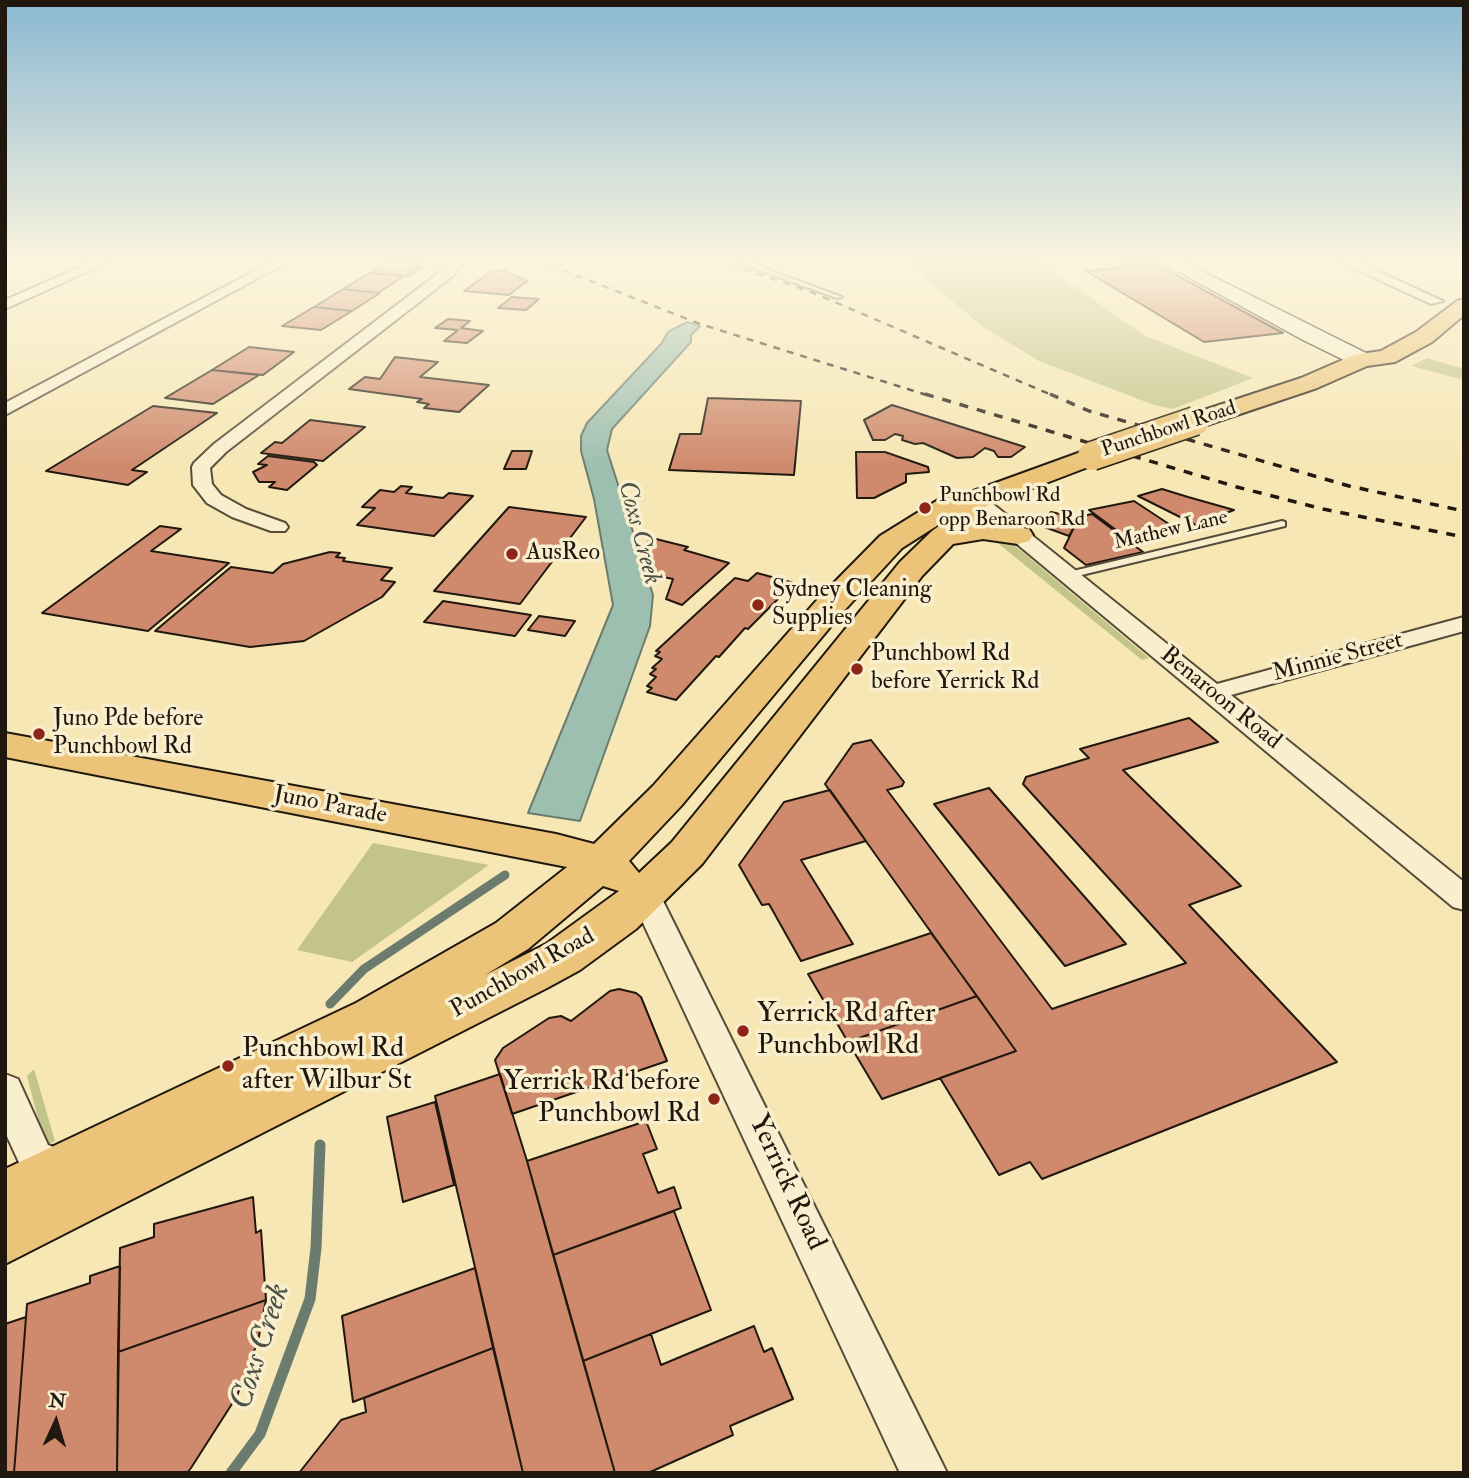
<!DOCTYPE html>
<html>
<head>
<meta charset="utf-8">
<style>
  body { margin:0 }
  #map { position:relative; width:1469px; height:1478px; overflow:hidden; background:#f6e7b5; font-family:"IM FELL Double Pica",serif }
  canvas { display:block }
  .frame { position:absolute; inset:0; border:7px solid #20180e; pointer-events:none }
  .north { position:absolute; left:21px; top:1387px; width:70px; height:70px; -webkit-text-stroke:5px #f9efcf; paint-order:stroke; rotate:4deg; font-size:19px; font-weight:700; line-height:28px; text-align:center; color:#20180e }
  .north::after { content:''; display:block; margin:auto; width:24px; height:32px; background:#20180e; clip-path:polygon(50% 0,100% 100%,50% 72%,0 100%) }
</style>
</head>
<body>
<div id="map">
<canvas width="1469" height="1478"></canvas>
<div class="frame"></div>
<div class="north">N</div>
</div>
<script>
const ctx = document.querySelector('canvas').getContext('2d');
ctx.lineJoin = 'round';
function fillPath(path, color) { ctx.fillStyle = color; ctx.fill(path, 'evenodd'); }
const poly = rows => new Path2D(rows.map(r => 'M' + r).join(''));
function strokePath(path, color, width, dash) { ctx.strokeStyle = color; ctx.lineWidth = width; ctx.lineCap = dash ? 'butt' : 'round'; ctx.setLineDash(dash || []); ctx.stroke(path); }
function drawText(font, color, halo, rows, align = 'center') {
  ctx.font = font + ' "IM FELL Double Pica",serif'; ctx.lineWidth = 7; ctx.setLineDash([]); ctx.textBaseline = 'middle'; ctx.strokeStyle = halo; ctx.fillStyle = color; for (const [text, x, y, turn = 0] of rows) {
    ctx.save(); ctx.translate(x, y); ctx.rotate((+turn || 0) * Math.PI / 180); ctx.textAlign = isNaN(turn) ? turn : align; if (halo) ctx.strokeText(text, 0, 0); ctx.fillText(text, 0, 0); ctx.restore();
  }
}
fillPath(poly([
  [903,260,1037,260,1145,336,1253,378,1173,409,1154,405,1039,361,982,326],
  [1427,358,1464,369,1464,380,1411,366],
  [989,536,1007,539,1149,658,1142,660],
  [373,843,489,865,352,962,297,950],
  [34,1069,55,1141,45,1146,27,1076]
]), '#c2c489');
const water = poly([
  [687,322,700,326,691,335,691,342,612,429,607,450,653,595,650,626,580,821,528,813,613,605,594,499,581,451,581,436,587,423,661,344,668,332,687,322]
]);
fillPath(water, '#9dbfb0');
strokePath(water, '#6b7c6f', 2);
strokePath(poly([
  [330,1004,364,969,505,875]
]), '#6b7c6f', 9);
strokePath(poly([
  [231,1473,260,1434,310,1299,316,1248,320,1145]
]), '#6b7c6f', 11);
const building = poly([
  [391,260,421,260,418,267,423,267,409,276,370,273,391,260],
  [1118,260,1138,260,1147,265,1130,267,1118,260],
  [1156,264,1283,333,1204,342,1086,271,1156,264],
  [493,270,505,271,527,281,509,295,464,291,493,270],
  [370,273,404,276,378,293,343,289,370,273],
  [343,289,378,293,380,293,352,311,314,307,343,289],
  [512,297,539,299,526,310,498,308,512,297],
  [314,307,352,311,321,330,282,326,314,307],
  [448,319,470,321,461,328,483,331,467,343,444,341,458,330,435,328,448,319],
  [249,347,294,352,263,375,212,370,249,347],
  [395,357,438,362,420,377,489,385,459,412,424,408,429,404,417,402,422,399,349,389,365,377,380,379,395,357],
  [212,370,259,375,213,404,165,398,212,370],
  [708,398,801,401,794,475,669,470,680,434,701,434,708,398],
  [892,405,1025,447,1011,457,998,457,994,451,985,448,973,457,957,458,923,443,915,444,902,440,903,436,895,434,885,440,873,440,864,420,892,405],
  [153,406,217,413,132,470,147,472,128,485,46,471,153,406],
  [310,420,365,427,323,461,261,453,275,442,282,443,310,420],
  [512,451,532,451,526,469,504,469,512,451],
  [856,452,885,452,928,467,929,472,906,474,906,482,874,498,857,498,856,452],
  [268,456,314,462,317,465,287,490,269,487,275,482,259,482,253,472,267,465,258,464,268,456],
  [401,486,412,487,406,493,443,498,449,493,473,496,434,536,357,525,375,508,362,507,380,490,394,492,401,486],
  [1162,489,1188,497,1234,510,1196,525,1138,496,1162,489],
  [1134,501,1178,530,1131,541,1089,510,1134,501],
  [509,507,586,517,520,604,434,591,509,507],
  [1051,512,1079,518,1069,536,1039,525,1051,512],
  [1092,514,1143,552,1086,565,1064,548,1079,517,1092,514],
  [160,526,181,529,151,551,229,563,148,631,42,613,160,526],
  [652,538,688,547,684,550,729,563,682,605,666,599,673,579,648,574,653,567,641,564,645,558,640,550,652,538],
  [330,552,340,553,336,557,345,558,343,561,392,568,381,580,395,582,382,597,304,641,250,647,155,631,231,567,273,573,283,564,330,552],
  [757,573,794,583,748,629,745,628,719,657,716,656,676,700,647,692,652,688,647,686,656,677,650,674,656,669,652,668,662,659,655,656,660,652,656,651,735,578,748,581,757,573],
  [443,601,531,615,515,636,424,622,443,601],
  [539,616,575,621,565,636,528,630,539,616],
  [1189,718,1218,742,1123,770,1241,886,1189,905,1337,1062,1042,1179,1030,1162,999,1175,940,1078,1016,1051,825,784,853,744,871,740,904,782,902,786,887,790,1052,1009,1186,963,1023,784,1026,777,1089,758,1080,749,1189,718],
  [989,788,1126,944,1065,966,934,804,989,788],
  [830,790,866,841,801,860,853,944,801,961,769,904,762,905,739,865,784,802,830,790],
  [931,933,977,996,848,1042,808,974,931,933],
  [619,989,636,993,641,997,667,1061,512,1114,495,1060,503,1048,549,1018,561,1016,571,1021,610,991,619,989],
  [977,996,1016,1051,882,1099,848,1042,977,996],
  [500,1074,527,1161,615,1473,523,1473,435,1096,500,1074],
  [435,1102,454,1185,403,1202,387,1117,435,1102],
  [646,1121,657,1149,643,1154,658,1193,674,1187,681,1208,553,1255,527,1161,646,1121],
  [253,1197,256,1233,261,1230,266,1300,118,1352,120,1248,154,1237,154,1224,253,1197],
  [674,1211,711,1310,583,1361,553,1255,674,1211],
  [120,1266,117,1472,14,1473,27,1304,90,1283,90,1276,120,1266],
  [475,1268,493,1348,353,1402,342,1316,475,1268],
  [266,1300,258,1341,237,1396,191,1468,187,1473,117,1473,118,1352,266,1300],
  [26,1317,14,1473,5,1473,5,1324,26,1317],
  [754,1326,764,1352,772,1348,793,1399,730,1426,733,1435,648,1473,615,1473,583,1361,651,1334,661,1365,754,1326],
  [493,1348,523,1473,299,1473,341,1420,366,1412,364,1398,493,1348]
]);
fillPath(building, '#cf896d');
strokePath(building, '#20180e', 2);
const service = poly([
  [732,260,741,260,842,297,837,298,732,260],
  [1282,521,1285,522,1285,526,1069,578,1064,575,1069,572,1282,521]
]);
const minor = poly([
  [96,260,113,260,5,309,5,300,96,260],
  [275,260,291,260,5,415,5,403,275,260],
  [451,260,463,260,454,275,226,452,210,468,212,484,221,495,246,509,285,523,288,527,285,531,271,531,232,517,207,503,193,485,192,467,194,463,214,444,444,269,451,260],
  [1336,260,1353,260,1443,301,1431,304,1336,260],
  [976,494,983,496,1217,684,1464,617,1464,631,1231,695,1464,882,1464,910,1453,907,969,504,966,500,969,496,976,494],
  [645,884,656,887,660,895,947,1473,900,1473,630,895,634,887,645,884],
  [5,1074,18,1079,48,1145,80,1156,85,1168,80,1180,66,1186,51,1184,22,1169,5,1132,5,1074]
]);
const secondary = poly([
  [1157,260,1180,260,1370,355,1373,360,1370,365,1354,365,1303,340,1157,260]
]);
const primary = poly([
  [1464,299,1464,315,1432,342,1395,362,1367,366,1317,388,1204,426,1186,426,1182,421,1186,416,1301,378,1354,355,1381,351,1416,332,1457,301,1464,299],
  [1092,448,1101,450,1105,456,1101,462,986,506,988,515,983,521,1029,529,1033,535,1029,541,1018,544,983,539,953,544,922,576,702,864,636,929,580,970,547,988,5,1264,5,1169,356,1003,496,923,567,867,5,757,5,733,556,834,594,844,653,786,817,600,880,536,938,500,968,493,1092,448],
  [957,513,932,531,900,562,672,842,639,873,629,861,681,806,841,614,902,548,957,513],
  [603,886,619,891,546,944,485,975,528,949,603,886]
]);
strokePath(service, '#564c38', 4);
strokePath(minor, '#564c38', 4);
strokePath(secondary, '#20180e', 3);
strokePath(primary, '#20180e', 4);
fillPath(service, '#f9efcf');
fillPath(minor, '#f9efcf');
fillPath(secondary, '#f9efcf');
fillPath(primary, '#ebc47a');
strokePath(poly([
  [537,260,700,324,930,396],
  [717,260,809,291,1054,396]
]), '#20180e', 2.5, [7, 7]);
strokePath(poly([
  [925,394,1237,487,1323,509,1464,537],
  [1050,394,1089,411,1349,486,1464,511]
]), '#20180e', 3.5, [9, 9]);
const primaryBridge = poly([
  [1092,456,1195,421]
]);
strokePath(primaryBridge, '#20180e', 31, []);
strokePath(primaryBridge, '#ebc47a', 28);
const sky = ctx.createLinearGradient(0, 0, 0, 467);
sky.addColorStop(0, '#8ab8d2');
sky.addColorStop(0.56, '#fbf4de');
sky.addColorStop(1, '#fbf4de00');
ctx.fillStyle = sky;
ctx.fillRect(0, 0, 1469, 467);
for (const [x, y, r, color] of [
  [925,508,7,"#8f2418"],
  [512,554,7,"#8f2418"],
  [758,605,7,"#8f2418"],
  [857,669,7,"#8f2418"],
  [39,734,7,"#8f2418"],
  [743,1031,7,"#8f2418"],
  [228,1066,7,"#8f2418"],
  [714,1099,7,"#8f2418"]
]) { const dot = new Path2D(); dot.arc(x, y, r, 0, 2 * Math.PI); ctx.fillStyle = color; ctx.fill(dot); strokePath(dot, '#f9efcf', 2.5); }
drawText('21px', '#20180e', '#f9efcf', [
  ["Punchbowl Road",1169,430,-18],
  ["Mathew Lane",1171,531,-13]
]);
drawText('21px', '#20180e', '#f9efcf', [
  ["Punchbowl Rd",939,496],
  ["opp Benaroon Rd",939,520]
], 'left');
drawText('24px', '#20180e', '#f9efcf', [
  ["AusReo",526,554],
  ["Sydney Cleaning",772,591],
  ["Supplies",772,619],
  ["Punchbowl Rd",871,655],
  ["before Yerrick Rd",871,683],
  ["Juno Pde before",53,720],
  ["Punchbowl Rd",53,748]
], 'left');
drawText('24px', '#20180e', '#f9efcf', [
  ["Minnie Street",1338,658,-15],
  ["Benaroon Road",1220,699,39],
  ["Juno Parade",330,806,11],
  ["Punchbowl Road",523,974,-29]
]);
drawText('italic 26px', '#4c5247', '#f9efcf', [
  ["Coxs Creek",638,533,75]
]);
drawText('28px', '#20180e', '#f9efcf', [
  ["Yerrick Rd after",757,1015],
  ["Punchbowl Rd",757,1047],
  ["Punchbowl Rd",242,1050],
  ["after Wilbur St",242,1082],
  ["Yerrick Rd before",700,1083,"right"],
  ["Punchbowl Rd",700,1115,"right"]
], 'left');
drawText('28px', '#20180e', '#f9efcf', [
  ["Yerrick Road",786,1183,65]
]);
drawText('italic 32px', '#4c5247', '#f9efcf', [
  ["Coxs Creek",262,1347,-72]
]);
</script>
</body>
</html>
